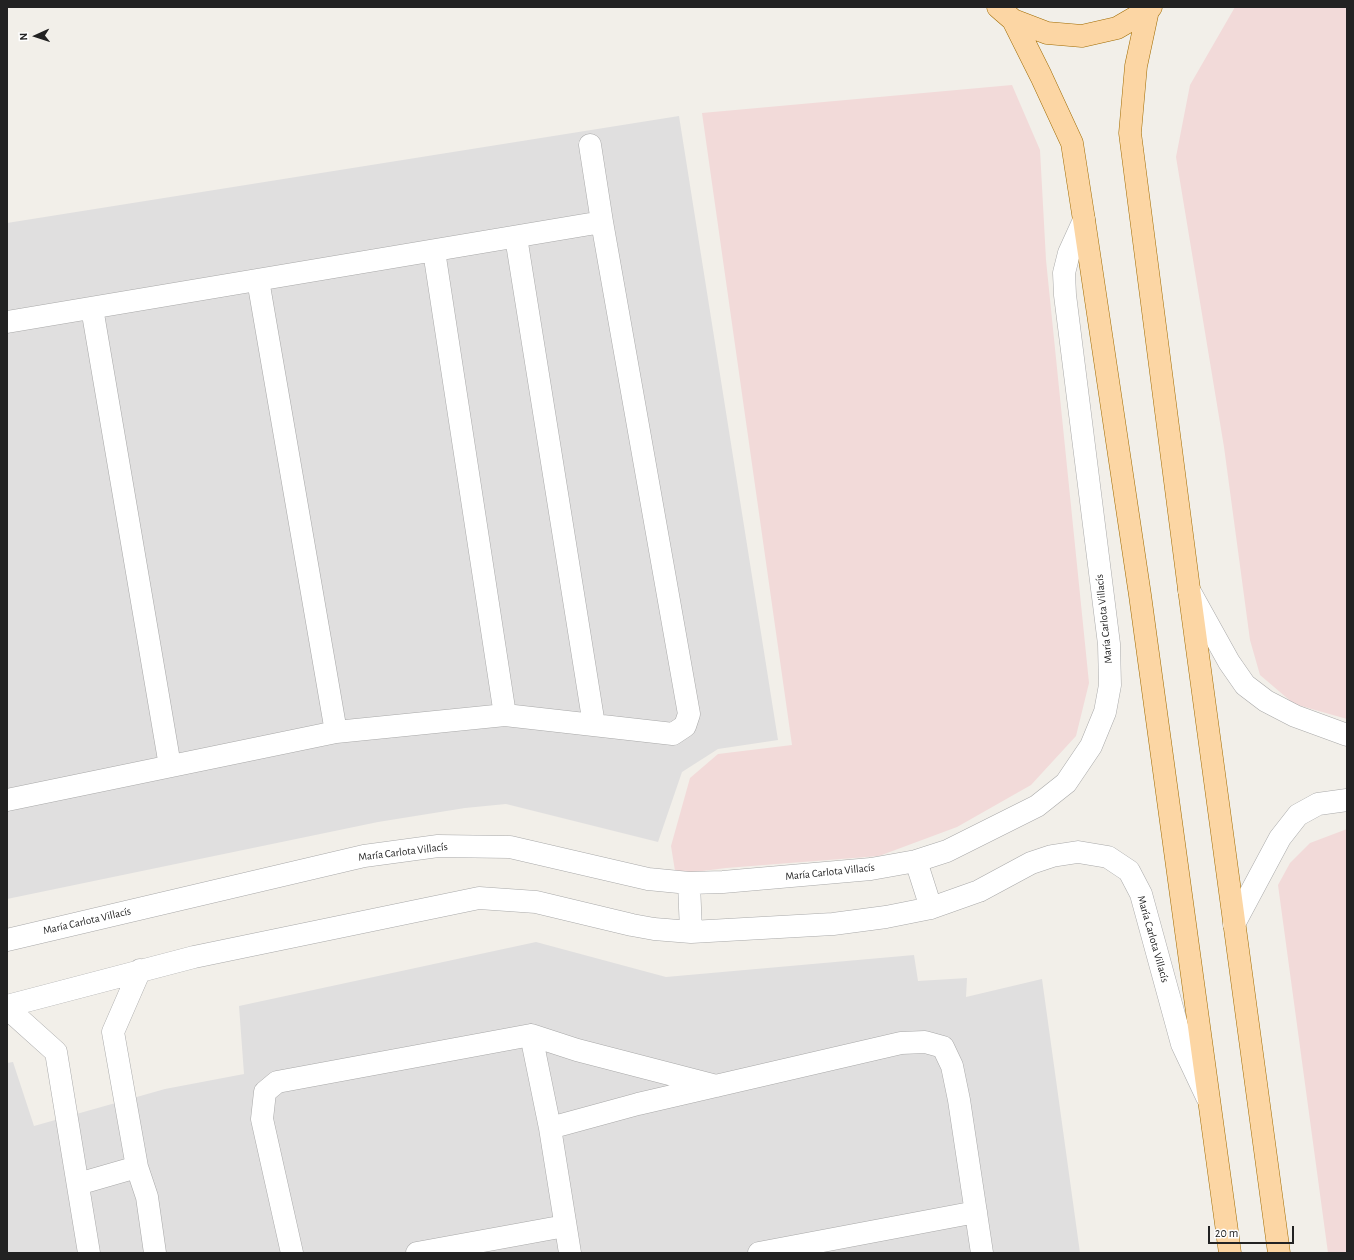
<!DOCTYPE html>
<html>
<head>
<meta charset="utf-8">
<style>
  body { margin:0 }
  #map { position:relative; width:1354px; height:1260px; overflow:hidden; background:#f2efe9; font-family:"Alegreya Sans",sans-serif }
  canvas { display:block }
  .frame { position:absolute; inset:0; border:8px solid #222; pointer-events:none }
  .north { position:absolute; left:16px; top:16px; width:40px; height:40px; -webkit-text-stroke:3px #fff; paint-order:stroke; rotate:267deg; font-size:11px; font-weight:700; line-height:16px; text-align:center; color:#222 }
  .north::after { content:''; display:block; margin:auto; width:14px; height:18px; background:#222; clip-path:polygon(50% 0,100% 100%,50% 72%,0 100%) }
  .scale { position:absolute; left:1208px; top:1226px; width:86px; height:18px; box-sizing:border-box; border:2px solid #222; border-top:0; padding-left:5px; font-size:12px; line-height:14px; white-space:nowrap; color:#222; -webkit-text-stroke:3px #fff; paint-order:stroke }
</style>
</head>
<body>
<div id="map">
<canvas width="1354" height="1260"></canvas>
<div class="frame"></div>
<div class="north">N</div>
<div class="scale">20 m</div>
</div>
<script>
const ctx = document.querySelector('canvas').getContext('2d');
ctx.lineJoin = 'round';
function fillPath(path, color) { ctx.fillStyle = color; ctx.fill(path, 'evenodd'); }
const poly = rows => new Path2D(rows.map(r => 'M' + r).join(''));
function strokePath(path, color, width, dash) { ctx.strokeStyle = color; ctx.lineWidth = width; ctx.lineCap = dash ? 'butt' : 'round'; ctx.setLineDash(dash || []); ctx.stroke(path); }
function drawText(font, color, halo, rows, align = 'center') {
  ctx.font = font + ' "Alegreya Sans",sans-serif'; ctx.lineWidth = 3; ctx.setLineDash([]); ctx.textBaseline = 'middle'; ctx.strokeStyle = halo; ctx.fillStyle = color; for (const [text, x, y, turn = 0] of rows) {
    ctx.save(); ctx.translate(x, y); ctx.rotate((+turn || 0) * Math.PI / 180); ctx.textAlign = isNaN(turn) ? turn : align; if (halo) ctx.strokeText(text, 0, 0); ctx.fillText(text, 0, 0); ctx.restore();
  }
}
fillPath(poly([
  [679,116,778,740,718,749,682,772,658,842,506,804,465,808,378,822,7,899,7,223],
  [536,942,666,977,914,955,918,981,967,978,966,997,1042,979,1080,1253,7,1253,7,1063,13,1062,34,1126,165,1089,244,1074,239,1006]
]), '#e0dfdf');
fillPath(poly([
  [1235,7,1347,7,1347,719,1294,704,1260,675,1250,640,1224,447,1176,157,1190,85],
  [1012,85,1040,150,1046,260,1089,683,1076,736,1031,785,957,827,879,856,726,868,687,873,675,871,671,846,690,778,718,754,792,745,702,113],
  [1347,829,1347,1253,1328,1253,1278,885,1290,863,1310,843]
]), '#f2dad9');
const minor = poly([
  [516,237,594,725],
  [434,251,505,715],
  [258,280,336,732],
  [92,308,170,766],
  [7,322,602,222],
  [7,800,336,732,505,715,673,734,685,726,689,714,602,222,590,145],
  [916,861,931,908],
  [689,883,691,932],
  [7,940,364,856,438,846,510,847,648,879,689,883,723,882,871,869,916,861,947,851,1037,806,1066,783,1091,746,1105,712,1110,685,1109,644,1065,295,1064,273,1069,253,1084,220],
  [140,970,113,1032,137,1167,147,1197,155,1253],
  [7,1006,194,957,479,898,536,902,632,925,654,929,691,932,833,924,886,917,931,908,979,891,1031,863,1052,856,1078,852,1108,857,1129,871,1141,894,1182,1044,1207,1097],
  [7,1008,56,1052,89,1253],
  [531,1035,550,1128,570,1253],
  [550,1128,638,1104,901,1043,925,1042,943,1047,952,1066,959,1100,982,1253],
  [78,1184,137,1167],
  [292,1253,262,1119,265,1092,277,1082,531,1035,577,1050,716,1086],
  [417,1253,565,1226],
  [759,1253,976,1212]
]);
const tertiary = poly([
  [1189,590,1229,662,1245,685,1266,701,1295,716,1347,735],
  [1234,924,1280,838,1298,815,1318,804,1347,800]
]);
const primary = poly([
  [998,7,1013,20,1047,33,1082,36,1117,28,1148,10,1151,7],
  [1148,10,1136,66,1130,133,1189,589,1279,1253],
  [1013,20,1041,76,1072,143,1084,220,1140,595,1230,1253]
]);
strokePath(minor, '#a9a9a9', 23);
strokePath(tertiary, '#a9a9a9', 23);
strokePath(primary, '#a06b00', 23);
strokePath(minor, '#fff', 22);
strokePath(tertiary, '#fff', 22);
strokePath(primary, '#fcd6a4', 22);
drawText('11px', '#222', '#fff', [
  ["María Carlota Villacís",1104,619,-96],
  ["María Carlota Villacís",403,852,-7],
  ["María Carlota Villacís",830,872,-6],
  ["María Carlota Villacís",87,921,-13],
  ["María Carlota Villacís",1153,939,74]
]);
</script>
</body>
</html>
